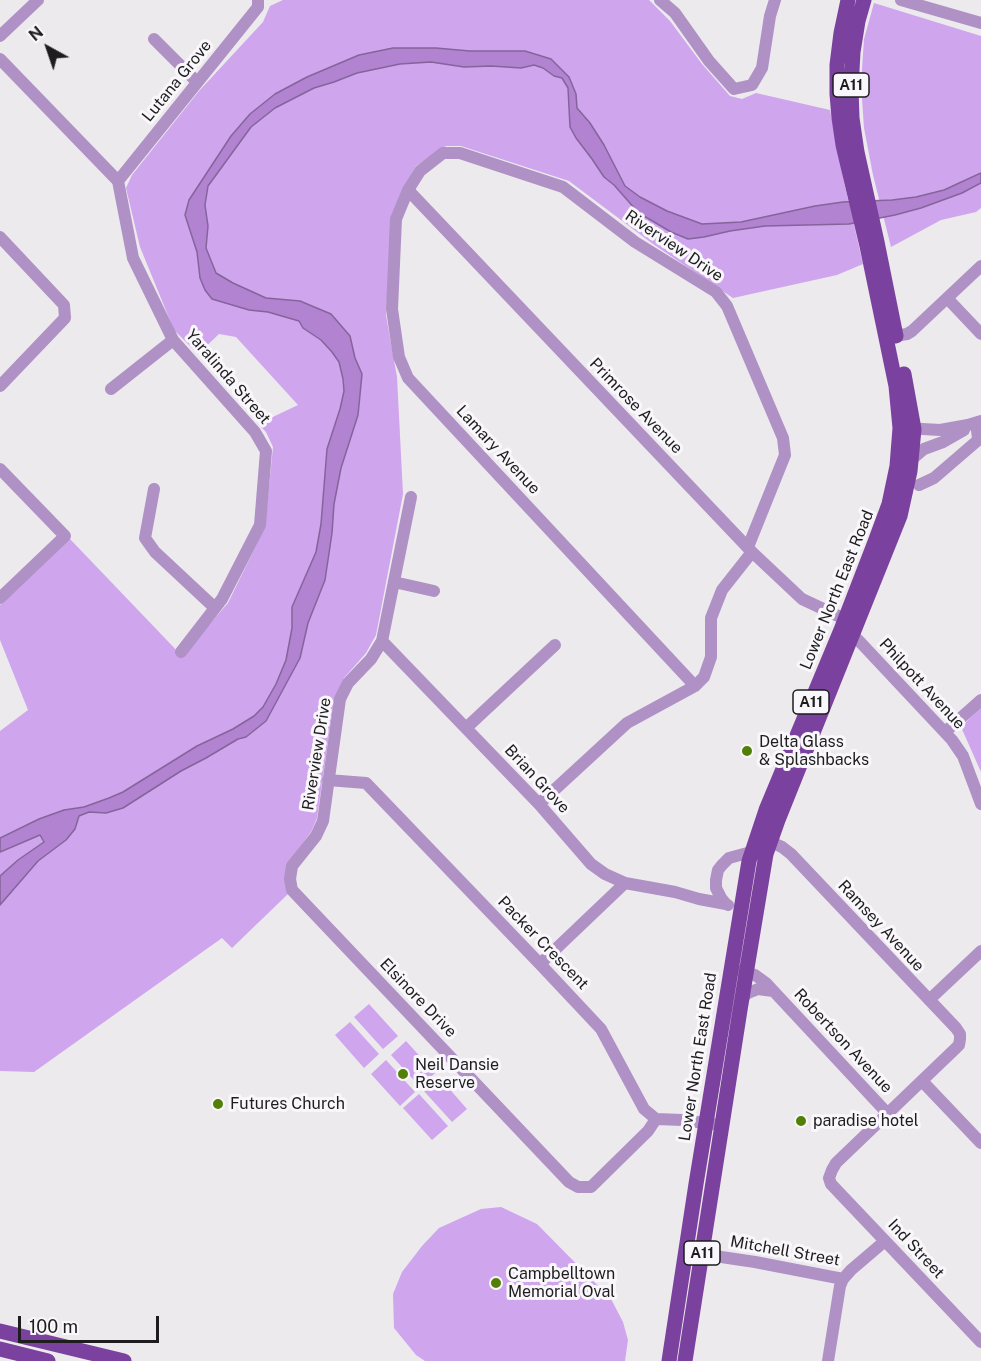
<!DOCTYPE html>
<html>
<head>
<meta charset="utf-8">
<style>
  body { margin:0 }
  #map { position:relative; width:981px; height:1361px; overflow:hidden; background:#eceaed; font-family:"Public Sans",sans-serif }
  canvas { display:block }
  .north { position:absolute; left:18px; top:18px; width:60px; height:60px; -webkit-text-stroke:4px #f9f7fb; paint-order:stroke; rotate:320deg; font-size:16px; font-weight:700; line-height:24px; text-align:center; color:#1d1d1e }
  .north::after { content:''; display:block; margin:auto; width:21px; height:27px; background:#1d1d1e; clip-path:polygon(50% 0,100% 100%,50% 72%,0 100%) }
  .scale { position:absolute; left:18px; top:1316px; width:141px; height:27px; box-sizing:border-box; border:3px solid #1d1d1e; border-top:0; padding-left:8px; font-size:18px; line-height:21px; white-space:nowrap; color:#1d1d1e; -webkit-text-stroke:4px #f9f7fb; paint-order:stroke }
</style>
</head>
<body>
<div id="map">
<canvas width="981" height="1361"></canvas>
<div class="north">N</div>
<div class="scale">100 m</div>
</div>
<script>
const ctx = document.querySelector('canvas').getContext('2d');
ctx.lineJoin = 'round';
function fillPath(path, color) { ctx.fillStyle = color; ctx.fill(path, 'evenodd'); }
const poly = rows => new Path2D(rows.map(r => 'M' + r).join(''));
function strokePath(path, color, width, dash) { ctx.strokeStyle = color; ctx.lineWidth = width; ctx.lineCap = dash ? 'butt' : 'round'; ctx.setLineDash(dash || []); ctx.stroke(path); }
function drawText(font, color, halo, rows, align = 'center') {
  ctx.font = font + ' "Public Sans",sans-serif'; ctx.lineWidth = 6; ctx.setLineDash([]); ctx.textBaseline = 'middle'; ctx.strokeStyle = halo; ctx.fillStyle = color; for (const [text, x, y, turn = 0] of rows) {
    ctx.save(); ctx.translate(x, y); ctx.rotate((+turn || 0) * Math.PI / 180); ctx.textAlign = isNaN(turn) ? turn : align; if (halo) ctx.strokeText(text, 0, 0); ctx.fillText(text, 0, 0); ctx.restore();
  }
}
fillPath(poly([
  [283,0,649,0,670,21,702,64,730,96,742,99,756,93,830,110,844,182,863,264,837,275,733,298,653,244,569,181,461,146,446,146,416,166,403,187,392,214,386,315,397,377,403,494,376,635,366,653,344,678,334,700,317,818,311,832,288,863,288,894,232,948,222,938,34,1072,0,1071,0,731,28,710,0,640,0,605,69,538,182,656,228,603,265,527,273,447,266,432,258,424,298,405,236,337,219,334,198,354,174,330,140,247,126,188,132,175,199,91,263,22,270,6],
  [874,3,981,36,981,208,976,212,941,220,891,247,873,175,864,128,861,84,864,39],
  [981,707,981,772,961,727],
  [369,1004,398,1036,383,1049,354,1017],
  [350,1022,379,1054,364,1068,335,1035],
  [406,1041,435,1073,420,1087,391,1055],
  [386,1060,415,1092,400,1106,371,1074],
  [439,1077,467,1109,452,1122,423,1090],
  [419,1094,448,1126,432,1140,403,1108],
  [501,1207,537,1224,611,1299,623,1322,628,1340,625,1361,425,1361,416,1355,394,1328,393,1294,402,1272,422,1246,439,1228,481,1209]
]), '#cfa5ed');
const water = poly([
  [393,48,436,48,470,51,525,51,551,59,569,77,576,94,577,108,590,123,604,145,625,186,640,197,667,211,702,224,741,222,815,206,843,202,892,200,916,197,944,190,981,173,981,183,962,193,921,208,895,215,849,224,765,226,730,231,704,237,688,239,671,232,644,216,636,210,614,185,604,177,592,159,576,138,570,127,568,88,562,78,554,76,543,68,534,65,521,68,491,66,464,67,431,62,400,64,357,73,334,82,314,88,275,108,251,127,208,186,205,205,208,226,206,248,216,273,233,283,266,298,300,301,331,314,350,336,355,358,362,374,358,415,341,468,334,504,332,533,325,580,308,623,300,658,266,721,246,737,238,739,206,758,181,771,123,808,106,813,89,812,79,816,75,829,66,840,38,861,0,905,0,876,18,860,44,842,40,835,0,852,0,838,39,819,64,810,84,807,109,798,123,792,197,746,233,729,254,716,263,707,276,684,286,660,292,628,292,607,316,552,321,524,327,449,340,409,344,391,343,379,339,362,332,352,321,340,303,328,299,321,268,312,249,310,212,299,205,290,200,278,197,252,185,215,189,200,231,136,250,114,275,94,307,77,359,55,393,48]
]);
fillPath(water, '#b183d1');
strokePath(water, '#85649b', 1.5);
strokePath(poly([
  [660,0,675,13,709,61,734,89,752,85,762,68,770,16,775,0],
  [901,0,981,23],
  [0,36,38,0],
  [154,39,197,82],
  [0,59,118,181],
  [118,181,133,258,173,340,255,432,266,451,260,525,222,599,181,652],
  [118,181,258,7,258,0],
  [408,190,752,552,802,599,851,622],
  [0,237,64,305,65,318,0,386],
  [947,298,981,334],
  [889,337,907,334,912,331,981,266],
  [111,389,173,340],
  [905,428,940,430,968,425,981,421],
  [911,460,924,449,943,442,964,430],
  [0,469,65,536,0,598],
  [919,485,934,478,977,441,978,438,976,423],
  [154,489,145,538,155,552,215,608],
  [411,497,382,641,371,659,348,683,340,699,323,821,316,836,292,866,290,879,292,890,569,1182,578,1187,591,1187,648,1131,656,1119],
  [394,582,434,591],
  [845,632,853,635,861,643,952,740,963,756,981,804],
  [382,641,539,804,591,864,605,874,625,883,675,892,699,899,726,904],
  [695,686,408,378,399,357,392,309,396,219,408,190,420,171,443,153,460,153,563,187,635,242,716,292,727,306,783,438,785,455,748,547],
  [466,728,555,645],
  [945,732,981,700],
  [328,780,366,783,540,964,601,1029,644,1109,656,1119,682,1120,713,1124],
  [539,804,627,723,695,686,704,677,711,657,711,618,722,590,752,552],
  [771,842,782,847,791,854,956,1028,960,1034,960,1039,959,1045,956,1048,836,1163,832,1170,829,1178,831,1184,981,1342],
  [728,905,726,904,721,898,716,888,716,880,718,870,722,865,729,858,751,852],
  [540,964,625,883],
  [740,971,747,972,755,975,766,983,888,1114],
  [742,998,748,993,758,989,773,991],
  [929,1000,981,951],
  [922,1081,981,1143],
  [701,1254,755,1262,843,1279],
  [828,1361,840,1286,843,1279,851,1270,885,1241]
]), '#af91c5', 12);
strokePath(poly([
  [864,0,858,21,853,52,851,89,852,118,857,152,877,242,896,336],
  [0,1331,124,1361],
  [0,1349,48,1361],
  [669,1361,696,1184,749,861,766,810,841,630,875,542,889,504,897,466,900,428,896,386,867,246,843,145,839,118,837,94,837,65,841,33,848,0],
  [685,1361,740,1010,766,854,778,820,900,516,910,471,914,429,904,374]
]), '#7b419f', 15);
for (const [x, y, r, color] of [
  [747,751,6,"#517f07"],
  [403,1074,6,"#517f07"],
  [218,1104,6,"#517f07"],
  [801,1121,6,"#517f07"],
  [496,1283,6,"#517f07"]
]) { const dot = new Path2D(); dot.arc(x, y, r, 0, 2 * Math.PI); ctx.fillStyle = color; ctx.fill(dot); strokePath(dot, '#f9f7fb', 2); }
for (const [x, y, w] of [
  [851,85,36],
  [811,702,36],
  [702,1253,36]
]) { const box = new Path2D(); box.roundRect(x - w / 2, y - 12, w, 24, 4.5); ctx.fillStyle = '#f9f7fb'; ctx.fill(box); strokePath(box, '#1d1d1e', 1.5); }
drawText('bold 15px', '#1d1d1e', null, [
  ["A11",851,85],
  ["A11",811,702],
  ["A11",702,1253]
]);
drawText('16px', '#1d1d1e', '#f9f7fb', [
  ["Lutana Grove",177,81,-51],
  ["Riverview Drive",674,246,34],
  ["Yaralinda Street",228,377,49],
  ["Primrose Avenue",636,406,46],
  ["Lamary Avenue",498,450,47],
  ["Lower North East Road",837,590,-68],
  ["Philpott Avenue",922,684,47],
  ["Riverview Drive",317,754,-81],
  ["Brian Grove",537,779,47],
  ["Ramsey Avenue",881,926,47],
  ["Packer Crescent",543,943,46],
  ["Elsinore Drive",418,998,46],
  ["Robertson Avenue",843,1041,47],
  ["Lower North East Road",698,1057,-81],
  ["Ind Street",916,1249,47],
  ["Mitchell Street",785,1251,10]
]);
drawText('16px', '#1d1d1e', '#f9f7fb', [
  ["Delta Glass",759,742],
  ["& Splashbacks",759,760],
  ["Neil Dansie",415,1065],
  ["Reserve",415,1083],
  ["Futures Church",230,1104],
  ["paradise hotel",813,1121],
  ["Campbelltown",508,1274],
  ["Memorial Oval",508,1292]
], 'left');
</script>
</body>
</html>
